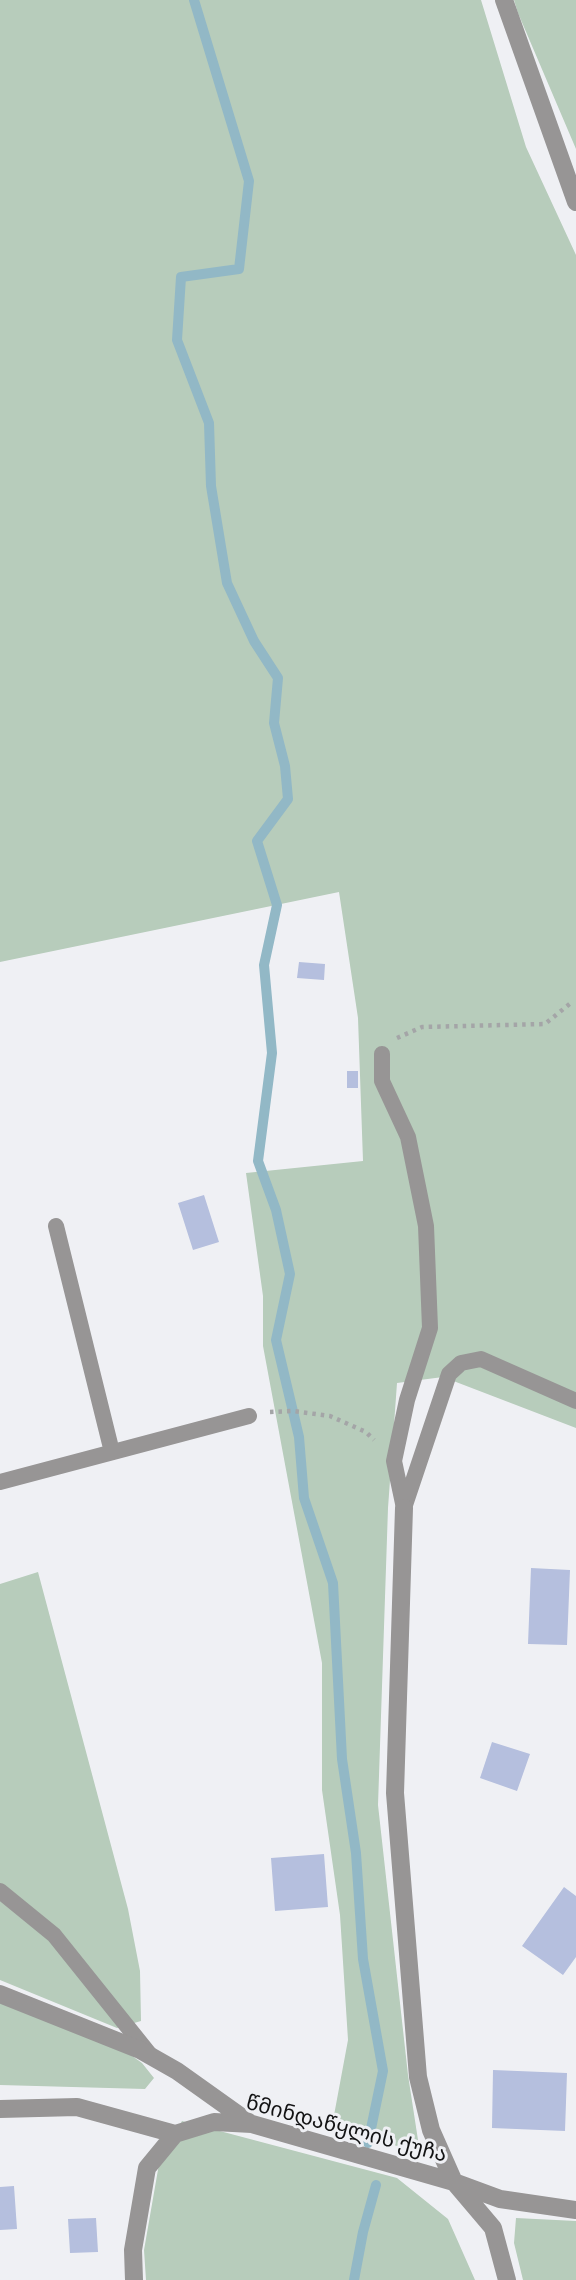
<!DOCTYPE html>
<html>
<head>
<meta charset="utf-8">
<style>
  body { margin:0 }
  canvas { display:block; background:#eff0f4 }
</style>
</head>
<body>
<canvas width="576" height="2280"></canvas>
<script>
const ctx = document.querySelector('canvas').getContext('2d');
ctx.lineJoin = 'round';
function fillPath(path, color) { ctx.fillStyle = color; ctx.fill(path, 'evenodd'); }
const poly = rows => new Path2D(rows.map(r => 'M' + r).join(''));
function strokePath(path, color, width, dash) { ctx.strokeStyle = color; ctx.lineWidth = width; ctx.lineCap = dash ? 'butt' : 'round'; ctx.setLineDash(dash || []); ctx.stroke(path); }
function drawText(font, color, halo, rows, align = 'center') {
  ctx.font = font + ' "Roboto Condensed","Noto Sans Georgian",sans-serif'; ctx.lineWidth = 6; ctx.setLineDash([]); ctx.textBaseline = 'middle'; ctx.strokeStyle = halo; ctx.fillStyle = color; for (const [text, x, y, turn = 0] of rows) {
    ctx.save(); ctx.translate(x, y); ctx.rotate((+turn || 0) * Math.PI / 180); ctx.textAlign = isNaN(turn) ? turn : align; if (halo) ctx.strokeText(text, 0, 0); ctx.fillText(text, 0, 0); ctx.restore();
  }
}
fillPath(poly([
  [0,0,481,0,526,147,576,255,576,1428,443,1377,397,1383,388,1508,378,1805,408,2075,420,2153,332,2126,348,2040,340,1915,322,1790,322,1663,263,1346,263,1296,246,1173,363,1161,358,1018,339,892,0,962],
  [514,0,576,0,576,149,518,13],
  [38,1572,128,1909,140,1971,141,2021,117,2028,0,1980,0,1584],
  [0,2001,124,2050,142,2063,154,2078,145,2089,0,2085],
  [182,2121,397,2178,448,2219,475,2280,146,2280,144,2250,159,2164],
  [516,2218,576,2221,576,2280,523,2280,514,2243]
]), '#b7ccbb');
strokePath(poly([
  [194,0,249,181,239,269,181,277,177,340,209,423,211,486,227,583,254,641,278,678,274,723,285,766,288,799,257,841,277,905,264,965,272,1053,258,1161,276,1210,290,1274,276,1340,299,1437,304,1498,333,1583,342,1759,356,1853,363,1959,383,2071,368,2143],
  [354,2280,363,2232,376,2185]
]), '#92b8c6', 10);
fillPath(poly([
  [299,962,325,964,324,980,297,978],
  [347,1071,358,1071,358,1088,347,1088],
  [204,1195,219,1242,193,1250,178,1203],
  [531,1568,570,1570,567,1645,528,1644],
  [492,1742,530,1754,517,1791,480,1778],
  [324,1854,328,1907,275,1911,271,1858],
  [564,1887,576,1896,576,1957,563,1975,522,1946],
  [493,2070,567,2073,565,2131,492,2128],
  [14,2186,17,2229,0,2230,0,2187],
  [96,2218,98,2252,70,2253,68,2219]
]), '#b5bfde');
strokePath(poly([
  [397,1038,422,1027,545,1024,572,1002],
  [270,1412,293,1411,330,1416,366,1432,374,1440]
]), '#a4a5a7', 4.5, [3.5, 5]);
strokePath(poly([
  [382,1054,382,1081,408,1137,426,1226,430,1328,407,1400,394,1461,404,1508],
  [56,1226,112,1452],
  [0,1482,249,1416],
  [405,1505,449,1374,461,1363,481,1359,576,1401],
  [0,1891,54,1935,151,2056]
]), '#979595', 16);
strokePath(poly([
  [504,0,576,202],
  [404,1508,395,1793,418,2077,431,2130,454,2182,493,2228,507,2280],
  [0,1994,140,2050,177,2071,250,2123],
  [0,2109,77,2107,175,2134],
  [134,2280,133,2250,147,2168,175,2134,214,2122,252,2124,454,2182,500,2199,576,2210]
]), '#979595', 18);
drawText('21px', '#131314', '#eff0f4', [
  ["წმინდაწყლის ქუჩა",346,2130,15]
]);
</script>
</body>
</html>
